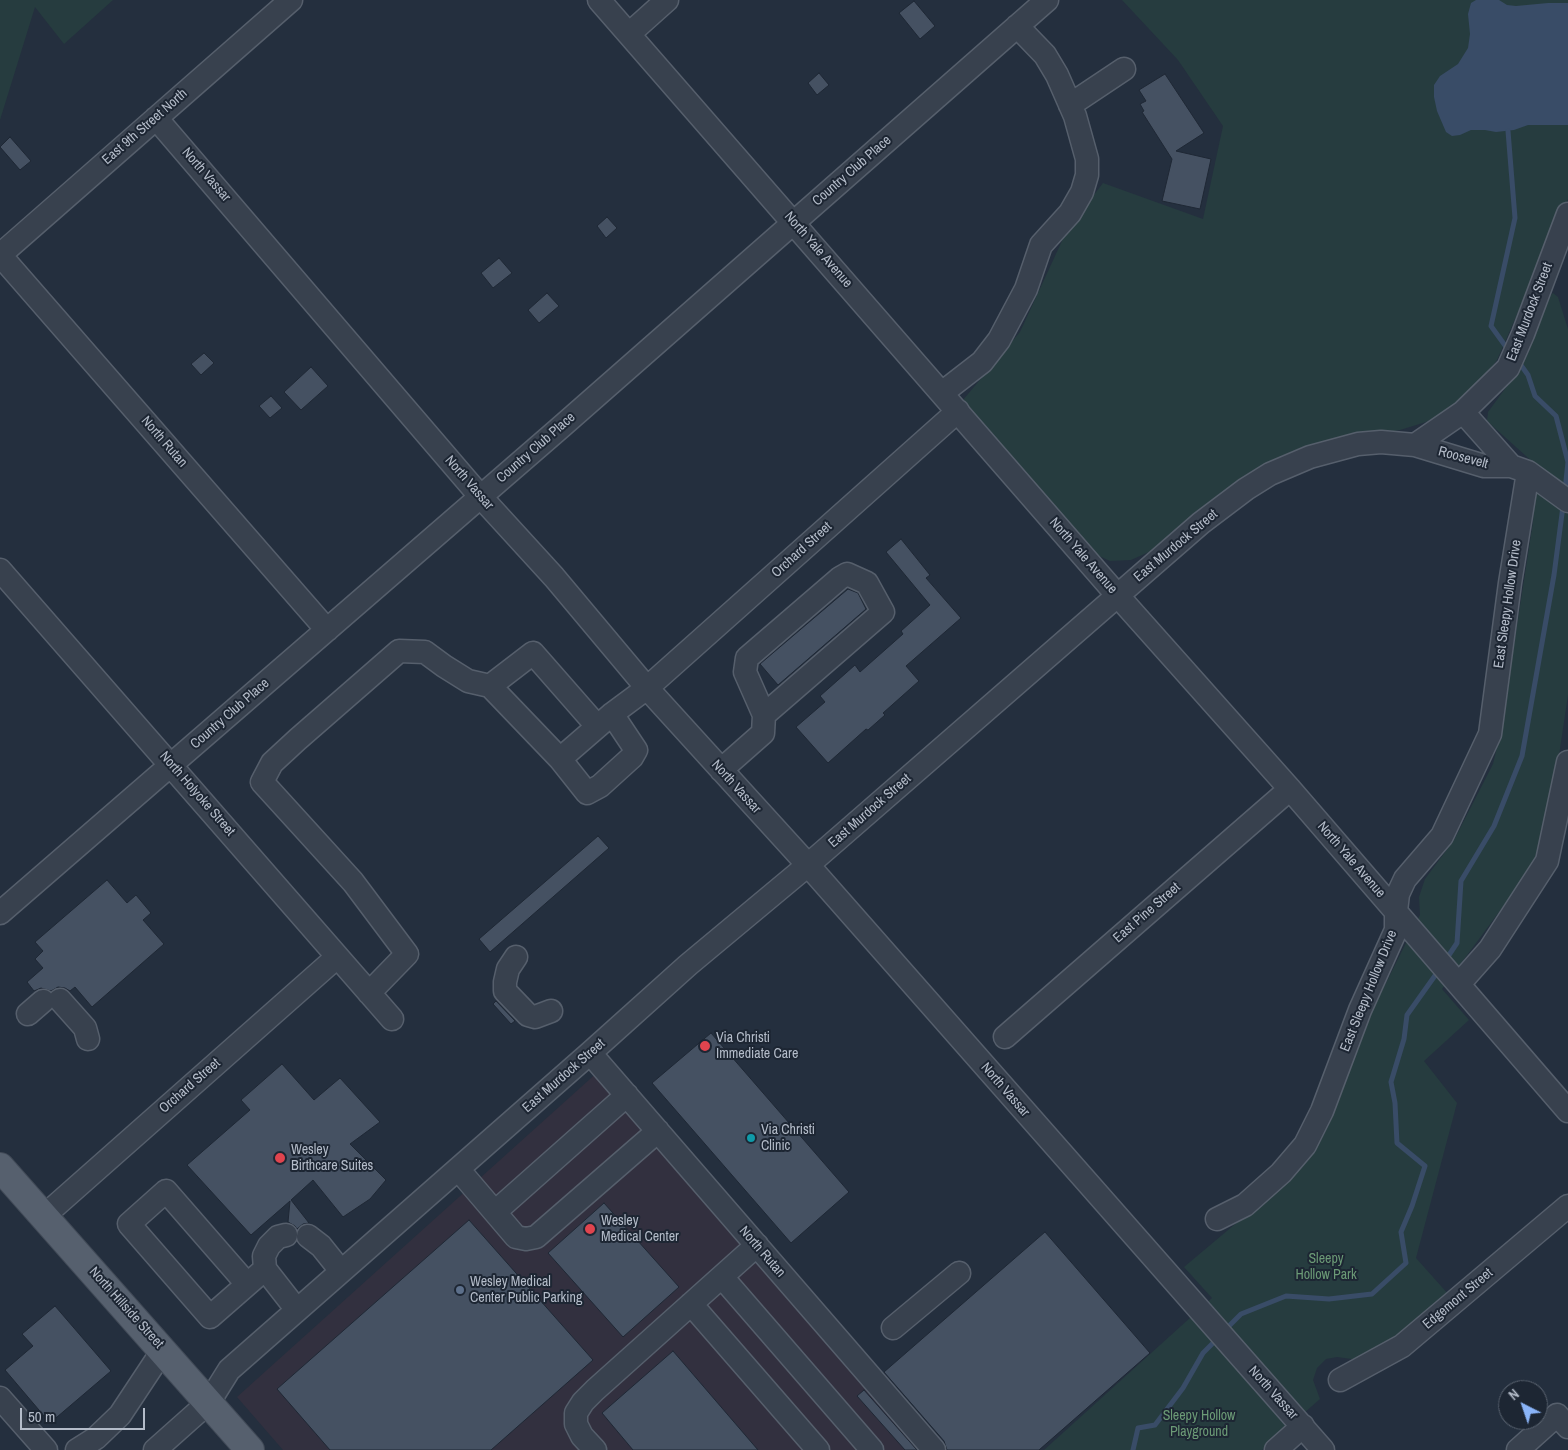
<!DOCTYPE html>
<html>
<head>
<meta charset="utf-8">
<style>
  body { margin:0 }
  #map { position:relative; width:1568px; height:1450px; overflow:hidden; background:#242f3e; font-family:"Archivo Narrow",sans-serif }
  canvas { display:block }
  .north { position:absolute; left:1498px; top:1380px; width:50px; height:50px; box-sizing:border-box; background:#1d2633; border:1px solid #59626f; border-radius:50%; rotate:319deg; font-size:14px; font-weight:700; line-height:20px; text-align:center; color:#b4bcc9 }
  .north::after { content:''; display:block; margin:auto; width:18px; height:22px; background:#8ab4f8; clip-path:polygon(50% 0,100% 100%,50% 72%,0 100%) }
  .scale { position:absolute; left:20px; top:1408px; width:125px; height:22px; box-sizing:border-box; border:2px solid #b4bcc9; border-top:0; padding-left:6px; font-size:15px; line-height:18px; white-space:nowrap; color:#b4bcc9; -webkit-text-stroke:4px #1d2633; paint-order:stroke }
</style>
</head>
<body>
<div id="map">
<canvas width="1568" height="1450"></canvas>
<div class="north">N</div>
<div class="scale">50 m</div>
</div>
<script>
const ctx = document.querySelector('canvas').getContext('2d');
ctx.lineJoin = 'round';
function fillPath(path, color) { ctx.fillStyle = color; ctx.fill(path, 'evenodd'); }
const poly = rows => new Path2D(rows.map(r => 'M' + r).join(''));
function strokePath(path, color, width, dash) { ctx.strokeStyle = color; ctx.lineWidth = width; ctx.lineCap = dash ? 'butt' : 'round'; ctx.setLineDash(dash || []); ctx.stroke(path); }
function drawText(font, color, halo, rows, align = 'center') {
  ctx.font = font + ' "Archivo Narrow",sans-serif'; ctx.lineWidth = 4; ctx.setLineDash([]); ctx.textBaseline = 'middle'; ctx.strokeStyle = halo; ctx.fillStyle = color; for (const [text, x, y, turn = 0] of rows) {
    ctx.save(); ctx.translate(x, y); ctx.rotate((+turn || 0) * Math.PI / 180); ctx.textAlign = isNaN(turn) ? turn : align; if (halo) ctx.strokeText(text, 0, 0); ctx.fillText(text, 0, 0); ctx.restore();
  }
}
fillPath(poly([
  [610,1061,947,1450,283,1450,237,1397]
]), '#32303f');
fillPath(poly([
  [0,0,113,0,64,44,35,7,0,120],
  [1122,0,1568,0,1568,199,1497,360,1479,384,1451,409,1426,422,1400,430,1303,447,1271,461,1235,483,1173,531,1151,551,1131,560,1110,561,1093,553,1079,539,963,400,1020,332,1067,230,1103,183,1203,219,1223,126,1178,60],
  [1553,293,1558,297,1568,329,1568,695,1554,789,1547,828,1534,864,1523,883,1502,908,1442,989,1469,1020,1424,1061,1457,1103,1416,1258,1449,1295,1414,1325,1359,1360,1337,1357,1326,1359,1317,1368,1313,1380,1320,1399,1262,1450,1044,1450,1212,1298,1184,1267,1265,1199,1297,1168,1321,1140,1329,1124,1372,1011,1420,915,1419,897,1425,879,1454,840,1493,764,1500,735,1533,522,1536,465,1487,421,1488,412,1521,367,1548,298]
]), '#263c3f');
fillPath(poly([
  [1476,0,1499,0,1507,5,1516,6,1548,3,1568,3,1568,125,1528,125,1514,130,1496,132,1485,130,1471,130,1460,135,1452,136,1446,132,1437,111,1434,97,1434,85,1440,76,1458,64,1468,48,1470,34,1468,14,1471,3]
]), '#394c67');
strokePath(poly([
  [1508,131,1515,218,1491,326,1509,351],
  [1518,361,1528,375,1535,396,1556,416,1568,462,1565,490],
  [1445,961,1457,943,1461,881,1494,826,1522,756,1554,575,1563,506],
  [1225,1330,1241,1314,1286,1296,1329,1299,1372,1294,1406,1263,1401,1232,1412,1206,1425,1166,1397,1143,1395,1103,1391,1082,1404,1039,1407,1015,1439,970],
  [1133,1450,1138,1428,1155,1425,1183,1388,1203,1353,1218,1338]
]), '#394c67', 5);
const building = poly([
  [914,1,935,26,920,39,899,13,914,1],
  [819,73,829,85,817,95,808,83,819,73],
  [1165,74,1204,133,1176,151,1211,159,1200,209,1162,201,1172,159,1142,112,1144,111,1140,104,1146,101,1139,90,1165,74],
  [10,137,31,161,20,170,0,147,10,137],
  [607,217,617,228,606,238,597,226,607,217],
  [499,258,512,273,493,288,481,273,499,258],
  [547,293,559,306,539,323,528,310,547,293],
  [204,353,214,363,201,375,191,364,204,353],
  [311,367,328,386,301,410,284,392,311,367],
  [271,396,282,408,270,418,259,406,271,396],
  [901,539,930,575,926,578,961,618,906,666,919,681,883,713,885,715,868,730,866,729,828,763,796,727,825,702,820,696,855,665,860,672,903,634,901,631,930,605,886,552,901,539],
  [848,589,858,593,866,609,778,685,760,664,848,589],
  [598,836,609,848,490,952,479,939,598,836],
  [107,880,127,903,136,895,151,913,143,920,164,944,92,1007,75,987,70,991,65,988,58,987,51,991,41,988,34,991,27,982,43,968,35,959,43,951,35,942,107,880],
  [496,1001,515,1021,511,1024,493,1004,496,1001],
  [711,1033,849,1192,791,1243,652,1083,711,1033],
  [282,1064,314,1100,340,1078,380,1122,350,1144,386,1180,370,1199,343,1217,313,1180,291,1200,309,1223,303,1224,297,1229,295,1226,288,1222,290,1201,251,1235,187,1165,250,1110,241,1100,282,1064],
  [604,1203,679,1287,623,1337,548,1253,604,1203],
  [469,1220,593,1360,491,1450,330,1450,277,1389,469,1220],
  [1045,1232,1150,1353,1039,1450,947,1450,944,1441,884,1372,1045,1232],
  [55,1306,111,1371,50,1423,5,1370,33,1346,22,1334,55,1306],
  [673,1351,758,1450,633,1450,602,1413,673,1351],
  [864,1390,917,1450,905,1450,857,1396,864,1390]
]);
fillPath(building, '#455162');
strokePath(building, '#1f2835', 1);
const minor = poly([
  [599,0,1118,596,1290,789,1568,1111],
  [629,34,667,0],
  [1070,105,1124,69],
  [156,118,480,496,554,577,647,688,808,865,1323,1450],
  [0,255,327,630],
  [0,255,291,0],
  [942,393,982,362,999,340,1026,289,1041,245,1070,213,1082,192,1087,175,1087,159,1075,116,1057,75,1045,55,1017,26],
  [1463,412,1511,466,1528,472,1568,501],
  [1415,445,1484,466,1511,466],
  [0,570,392,1019],
  [490,686,533,653,597,726],
  [560,759,587,793,600,786,632,757,636,750,612,714],
  [721,770,763,733,764,715,883,612,867,583,847,574,840,578,747,658,745,672,764,715],
  [0,913,561,427,1047,0],
  [516,957,508,969,505,982,505,991,528,1015,535,1017,551,1011],
  [1459,984,1490,949,1547,861,1568,762],
  [369,993,407,954,353,882,262,782,272,763,298,739,399,651,425,652,444,666,468,681,490,686,560,759,612,714,647,688,958,411],
  [60,1000,85,1028,88,1039],
  [28,1014,43,1001],
  [1005,1037,1290,789],
  [590,1053,934,1450],
  [458,1169,516,1237,526,1239,536,1237,658,1131],
  [495,1212,627,1095],
  [44,1216,337,957],
  [1217,1219,1245,1205,1281,1173,1305,1145,1322,1111,1360,1010,1396,930,1396,911,1398,894,1405,879,1442,836,1490,734,1510,583,1528,472],
  [308,1236,321,1246,341,1271],
  [265,1269,264,1256,269,1246,278,1237,286,1235],
  [722,1277,872,1450],
  [247,1284,166,1191,129,1224,210,1317,265,1269,297,1310],
  [691,1304,818,1450],
  [893,1328,959,1273],
  [1340,1380,1402,1346,1568,1206],
  [0,1398,46,1450],
  [77,1450,96,1438,120,1415,163,1350],
  [155,1450,209,1402,229,1370,590,1053,688,965,808,865,1201,523,1246,489,1270,474,1310,457,1358,444,1381,442,1415,445,1463,412,1508,368,1523,334,1568,214],
  [595,1450,582,1436,576,1424,576,1413,583,1402,595,1390,757,1245],
  [1276,1450,1303,1426],
  [1518,1450,1557,1415,1568,1427]
]);
const major = poly([
  [0,1167,250,1450]
]);
strokePath(minor, '#565f6c', 25);
strokePath(major, '#414a57', 30);
strokePath(minor, '#38414e', 22);
strokePath(major, '#56606e', 28);
for (const [x, y, r, color] of [
  [705,1046,6,"#e0444e"],
  [751,1138,5,"#0f9aa8"],
  [280,1158,6,"#e0444e"],
  [590,1229,6,"#e0444e"],
  [460,1290,5,"#5c6f8a"]
]) { const dot = new Path2D(); dot.arc(x, y, r, 0, 2 * Math.PI); ctx.fillStyle = color; ctx.fill(dot); strokePath(dot, '#1d2633', 2); }
drawText('14px', '#b4bcc9', '#1d2633', [
  ["East 9th Street North",145,127,-41],
  ["Country Club Place",852,171,-41],
  ["North Vassar",206,175,49],
  ["North Yale Avenue",818,250,49],
  ["East Murdock Street",1530,312,-69],
  ["North Rutan",164,442,49],
  ["Country Club Place",536,448,-41],
  ["Roosevelt",1463,458,15],
  ["North Vassar",469,483,49],
  ["East Murdock Street",1176,546,-40],
  ["Orchard Street",802,550,-42],
  ["North Yale Avenue",1083,556,49],
  ["East Sleepy Hollow Drive",1508,604,-82],
  ["Country Club Place",230,714,-41],
  ["North Vassar",736,787,48],
  ["North Holyoke Street",197,794,49],
  ["East Murdock Street",870,811,-41],
  ["North Yale Avenue",1351,860,49],
  ["East Pine Street",1147,913,-41],
  ["East Sleepy Hollow Drive",1369,991,-68],
  ["East Murdock Street",564,1076,-41],
  ["Orchard Street",190,1086,-41],
  ["North Vassar",1005,1090,49],
  ["North Rutan",762,1252,49],
  ["Edgemont Street",1458,1299,-40],
  ["North Hillside Street",126,1308,48],
  ["North Vassar",1273,1393,48]
]);
drawText('14px', '#b4bcc9', '#1d2633', [
  ["Via Christi",716,1038],
  ["Immediate Care",716,1054],
  ["Via Christi",761,1130],
  ["Clinic",761,1146],
  ["Wesley",291,1150],
  ["Birthcare Suites",291,1166],
  ["Wesley",601,1221],
  ["Medical Center",601,1237],
  ["Wesley Medical",470,1282],
  ["Center Public Parking",470,1298]
], 'left');
drawText('14px', '#6b9a76', '#1d2633', [
  ["Sleepy",1326,1259],
  ["Hollow Park",1326,1275],
  ["Sleepy Hollow",1199,1416],
  ["Playground",1199,1432]
]);
</script>
</body>
</html>
